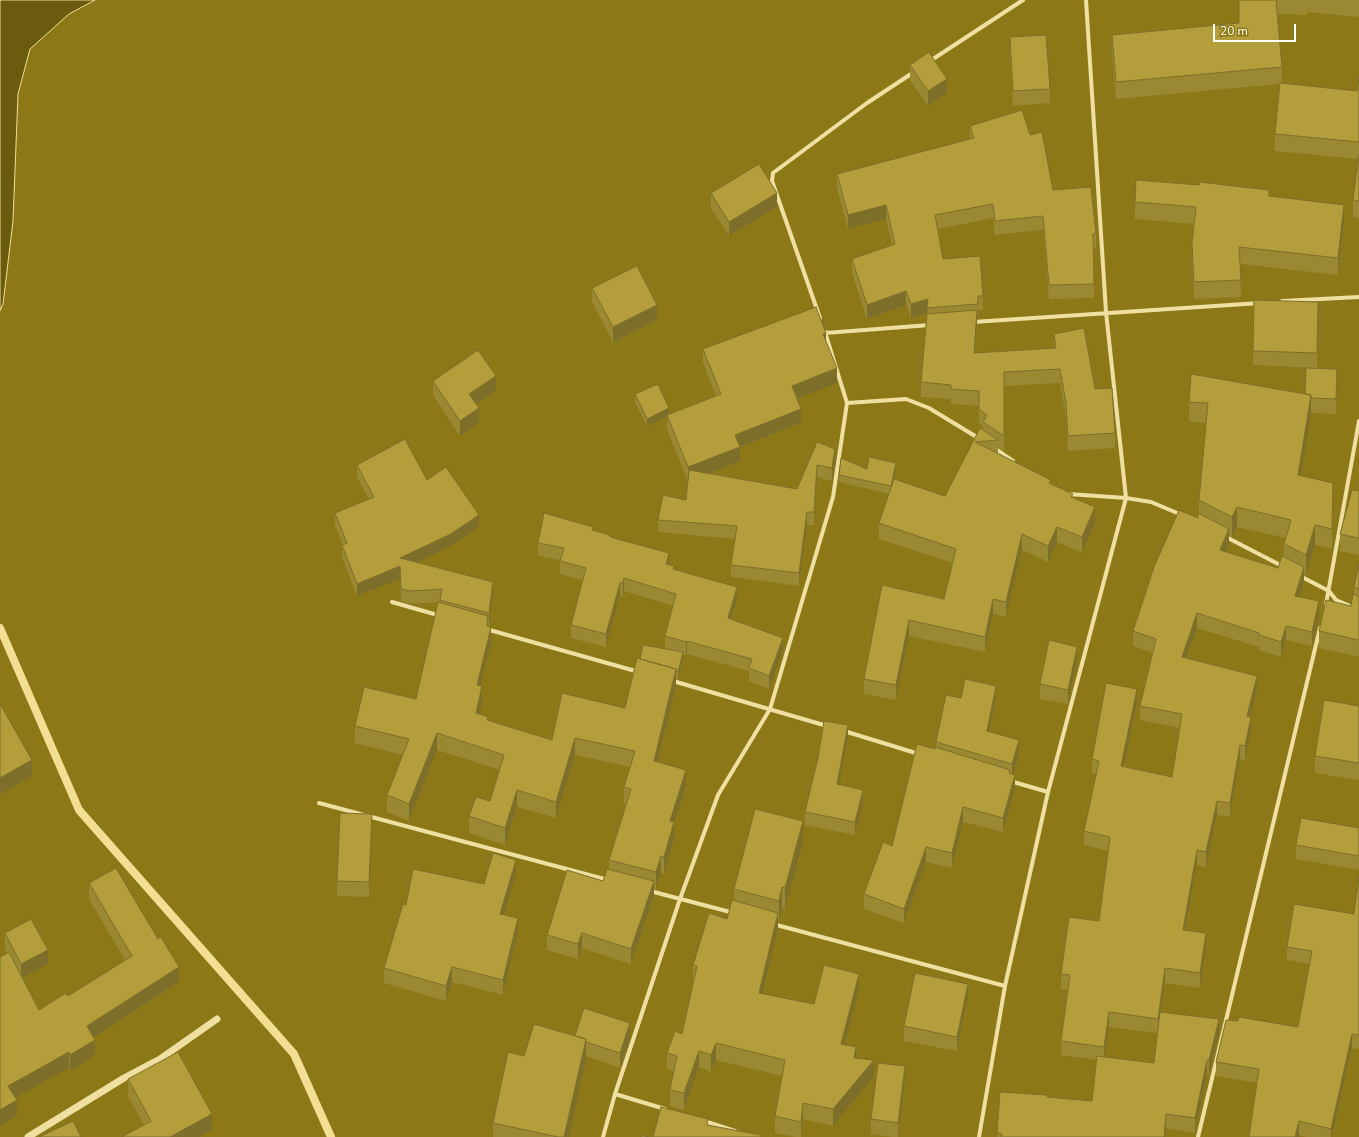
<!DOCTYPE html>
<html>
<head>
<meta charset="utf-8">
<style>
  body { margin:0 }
  #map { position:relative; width:1359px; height:1137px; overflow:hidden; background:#8d7817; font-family:"Nunito Sans",sans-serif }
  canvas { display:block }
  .scale { position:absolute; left:1213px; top:24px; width:83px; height:18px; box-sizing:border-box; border:2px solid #fff; border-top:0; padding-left:5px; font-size:12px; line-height:14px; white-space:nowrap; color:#fff; -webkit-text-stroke:3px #8d7817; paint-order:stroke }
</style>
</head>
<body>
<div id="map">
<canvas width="1359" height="1137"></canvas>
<div class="scale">20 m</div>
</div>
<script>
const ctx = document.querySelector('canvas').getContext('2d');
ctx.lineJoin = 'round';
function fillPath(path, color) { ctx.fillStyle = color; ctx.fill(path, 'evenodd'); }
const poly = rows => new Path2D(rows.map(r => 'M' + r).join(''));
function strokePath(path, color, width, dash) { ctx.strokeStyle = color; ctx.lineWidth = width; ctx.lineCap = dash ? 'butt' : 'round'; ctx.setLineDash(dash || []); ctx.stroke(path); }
const water = poly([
  [0,0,95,0,69,14,30,49,18,94,13,221,3,304,0,311,0,0]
]);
fillPath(water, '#6a5b0f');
strokePath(water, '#f2df94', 1);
strokePath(poly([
  [0,628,79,810,294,1054,331,1137]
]), '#f2df94', 8);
strokePath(poly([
  [930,61,1023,0],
  [1282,301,1359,297],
  [820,318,772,181,773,173,867,103,914,72],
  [973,322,1260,303],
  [825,333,930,325],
  [847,403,906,399,929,408,980,439],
  [994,448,1013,461],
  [1068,494,1126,498,1151,502,1182,515],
  [1226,537,1284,567],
  [1300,576,1329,591,1336,600,1359,610],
  [392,602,441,616],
  [1326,604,1359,421],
  [486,629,639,672],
  [673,681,827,726],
  [844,731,919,754],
  [1010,781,1048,792],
  [319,803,608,880],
  [650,891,734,913],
  [773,924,1005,986],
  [615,1094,665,1109],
  [704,1121,735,1131],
  [603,1137,615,1094,680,899,718,795,770,709,833,497,847,403,825,332],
  [979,1137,1005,986,1048,792,1126,498,1106,312,1086,0],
  [1198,1137,1320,628]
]), '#efe0a2', 4);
strokePath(poly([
  [28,1137,124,1078,160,1059,217,1019]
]), '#efe0a2', 7);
fillPath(poly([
  [1239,0,1359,0,1359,17,1307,12,1307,15,1277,14,1282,67,1282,83,1357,91,1359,77,1359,218,1353,217,1353,200,1358,159,1275,151,1275,134,1280,84,1116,99,1112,52,1112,35,1239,23],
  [1010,37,1050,89,1050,103,1013,106,1010,52],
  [910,65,947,93,928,106,910,80],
  [970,126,1030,135,1053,190,1096,233,1096,247,1093,248,1094,298,1049,299,1043,230,995,235,993,218,938,229,943,259,983,296,983,310,978,310,975,353,1054,348,1054,334,1095,389,1115,433,1115,448,1068,451,1066,418,1060,383,1004,386,1004,451,998,447,998,453,1051,483,1073,498,1095,523,1082,553,1057,542,1048,562,1022,550,1006,617,993,614,985,652,909,636,896,700,864,694,864,679,882,585,944,599,953,563,879,539,879,523,889,494,839,482,839,475,867,469,896,470,893,484,945,496,980,428,983,430,983,427,979,423,979,406,951,404,951,399,921,397,921,382,927,313,911,318,906,305,867,319,852,273,852,259,892,245,886,219,848,229,837,188,837,174,970,139],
  [711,193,777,207,729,236,711,208],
  [1269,197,1344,223,1338,275,1240,264,1241,297,1194,299,1192,261,1192,244,1194,224,1135,219,1135,202],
  [592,288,657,320,613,342,592,302],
  [1318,317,1317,368,1253,365,1253,351],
  [826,341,837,383,797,398,801,423,740,447,740,461,709,473,797,489,817,442,835,462,832,481,817,477,814,525,807,525,799,586,731,577,731,565,735,539,658,532,658,520,686,500,688,481,667,430,667,417,647,426,635,402,635,394,669,414,716,396,703,363,703,349],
  [433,381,496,391,476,404,479,423,460,436,433,395],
  [1337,384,1336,414,1311,413,1301,476,1333,503,1332,549,1315,545,1306,575,1304,574,1304,582,1299,597,1319,616,1312,646,1286,640,1281,657,1259,650,1259,647,1197,628,1187,658,1257,691,1251,717,1251,731,1245,760,1240,759,1230,817,1217,815,1206,867,1197,865,1186,930,1206,948,1200,988,1165,983,1161,1012,1219,1033,1209,1075,1207,1074,1195,1133,1166,1128,1165,1137,997,1137,1000,1092,1092,1101,1097,1060,1061,1055,1061,1041,1068,990,1061,989,1061,974,1099,921,1108,851,1084,845,1084,831,1096,774,1092,774,1092,759,1137,704,1124,767,1172,777,1180,728,1140,720,1140,706,1153,653,1133,646,1133,631,1198,518,1199,513,1199,500,1206,423,1189,421,1189,402,1305,394],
  [1237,527,1286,538,1284,544,1284,557,1278,568,1226,552,1229,543,1229,536,1232,537],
  [1109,1027,1157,1033,1154,1063,1104,1057],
  [357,465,427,480,479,527,449,547,417,562,493,594,489,626,488,626,491,644,481,686,482,703,479,714,488,721,552,740,625,708,640,659,665,649,665,636,673,606,624,591,623,596,620,596,606,647,571,638,571,625,583,580,560,574,560,560,538,556,538,543,593,530,610,537,669,565,674,570,737,600,732,619,783,651,769,689,749,681,749,671,687,654,686,655,683,654,683,660,678,679,676,679,676,686,658,762,686,787,674,824,674,839,664,874,661,873,656,889,654,889,654,896,631,964,582,948,578,959,547,950,547,935,603,881,609,869,609,860,626,804,624,803,624,787,630,767,575,755,556,818,517,807,505,845,469,833,469,816,490,801,500,770,437,750,409,821,387,812,387,795,403,755,355,743,355,726,416,699,440,602,411,604,401,601,400,579,357,596,342,557,342,545,343,545,335,526,335,513,369,499,357,477],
  [1359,491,1359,555,1340,551,1340,534],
  [1359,564,1359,657,1319,648,1319,631,1351,606,1354,595,1354,587],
  [1077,661,1068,704,1040,699,1040,684],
  [961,698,996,699,990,732,1019,754,1013,774,1015,790,1003,832,963,822,952,868,926,862,904,923,864,909,864,894,892,846,935,749,936,748,936,742],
  [1359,706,1359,780,1315,773,1315,756],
  [848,738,839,784,863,803,855,835,805,825,805,812],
  [1359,828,1359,870,1296,859,1296,845],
  [372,829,369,897,337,896,337,881],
  [803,843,785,909,782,909,779,922,778,922,778,929,763,994,814,1004,859,990,845,1045,856,1058,874,1077,833,1126,803,1119,801,1137,795,1137,775,1133,775,1116,782,1076,716,1060,711,1072,699,1067,684,1110,670,1106,670,1090,674,1071,667,1069,667,1053,682,1034,693,981,693,965,727,919,734,901,734,889],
  [516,875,504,915,518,933,503,995,452,982,446,1001,384,983,384,968,406,905],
  [1359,877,1359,1049,1352,1048,1332,1137,1306,1137,1299,1135,1299,1137,1249,1137,1257,1083,1216,1076,1216,1062,1298,1027,1310,964,1287,960,1287,947,1354,914],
  [89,883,179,982,94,1037,95,1055,70,1071,69,1068,15,1098,17,1116,0,1126,7,953,5,948,5,933,48,964,23,978,39,1010,68,996,125,960,89,899],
  [968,998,957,1051,904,1041,904,1026],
  [575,1036,630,1038,620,1068,586,1056,586,1060,569,1137,493,1137,493,1123,524,1056],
  [128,1079,212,1130,200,1137,122,1137,144,1125,128,1096],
  [905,1081,898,1137,893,1137,871,1134,871,1119]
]), '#9a8833');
fillPath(poly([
  [947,79,947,93,928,106,928,91],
  [777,193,777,207,729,236,729,222],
  [886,205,886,219,848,229,848,215],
  [1344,205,1344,223,1338,275,1338,258],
  [906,291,906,305,867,319,867,305],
  [928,299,927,313,911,318,911,304],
  [1318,302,1318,317,1317,368,1317,353],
  [657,305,657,320,613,342,613,327],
  [977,310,977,325,974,367,974,353],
  [826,333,826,348,823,334],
  [837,368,837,383,792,401,792,386],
  [1337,369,1337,384,1336,414,1336,399],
  [496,376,496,391,469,409,469,394],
  [1311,395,1311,415,1298,495,1298,475],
  [479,408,479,423,460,436,460,421],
  [669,408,669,416,667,415,667,417,647,426,647,419],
  [801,409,801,423,740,447,740,461,688,482,688,467,735,435],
  [835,449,835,462,832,481,832,468],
  [896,463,896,470,891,494,891,486],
  [817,465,817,477,814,525,814,512],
  [1333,483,1333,503,1332,549,1332,529],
  [1095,507,1095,523,1082,553,1082,537],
  [1237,507,1237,527,1232,537,1232,517],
  [807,512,807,525,799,586,799,573],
  [479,515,479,527,449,547,400,571,400,558],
  [1315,525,1315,545,1306,575,1306,555],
  [1057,527,1057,542,1048,562,1048,546],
  [1229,529,1229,543,1220,565,1220,550],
  [1022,534,1022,550,1006,617,1006,602],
  [669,553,669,566,666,564],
  [400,566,400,579,357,596,357,584],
  [1304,567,1304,582,1295,610,1295,596],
  [624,578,624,591,623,596,623,583],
  [493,582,493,594,489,626,489,613],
  [620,583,620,596,606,647,606,634],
  [737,587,737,600,728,631,728,618],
  [993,599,993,614,985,652,985,637],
  [1319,601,1319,616,1312,646,1312,632],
  [1197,613,1197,628,1182,671,1182,657],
  [909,620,909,636,896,700,896,685],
  [1286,626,1286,640,1281,657,1281,642],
  [491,627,491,644,477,702,477,685],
  [783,638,783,651,769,689,769,676],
  [687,641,687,654,686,655,686,642],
  [1077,647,1077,661,1068,704,1068,690],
  [683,652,683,660,678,679,678,672],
  [676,669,676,686,654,778,654,761],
  [1257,676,1257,691,1251,717,1251,731,1245,760,1245,746,1247,716],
  [482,686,482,703,476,730,476,713],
  [996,686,996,699,987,744,987,731],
  [1137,689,1137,704,1121,781,1121,766],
  [848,725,848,738,837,797,837,784],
  [437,733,437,750,409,821,409,804],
  [575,738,575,755,556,818,556,802],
  [1019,740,1019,754,1012,778,1012,764],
  [1240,745,1240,759,1230,817,1230,803],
  [32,760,32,776,0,794,0,778],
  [686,770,686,787,674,824,674,839,664,874,664,857,670,821],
  [1015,775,1015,790,1003,832,1003,818],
  [517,790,517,807,505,845,505,828],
  [863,790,863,803,855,835,855,822],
  [1217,801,1217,815,1206,867,1206,852],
  [963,807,963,822,952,868,952,853],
  [372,814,372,829,369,897,369,882],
  [803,821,803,843,785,909,785,888],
  [926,847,926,862,904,923,904,909],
  [1197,850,1197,865,1183,944,1183,930],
  [661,856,661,873,656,889,656,872],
  [516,860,516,875,500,928,500,914],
  [654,881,654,896,631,964,631,949],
  [782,887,782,909,779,922,779,901],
  [778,913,778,929,759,1009,759,993],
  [518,918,518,933,503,995,503,980],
  [582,933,582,948,578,959,578,944],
  [1206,933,1206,948,1200,988,1200,973],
  [48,950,48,964,21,979,21,964],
  [179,967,179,982,87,1042,87,1026],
  [452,967,452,982,446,1001,446,986],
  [1165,968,1165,983,1158,1033,1158,1019],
  [859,974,859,990,841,1060,841,1044],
  [968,984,968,998,957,1051,957,1037],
  [1109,1012,1109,1027,1104,1061,1104,1047],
  [1219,1019,1219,1033,1209,1075,1209,1060],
  [630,1023,630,1038,620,1068,620,1053],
  [1352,1034,1352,1048,1332,1137,1331,1137,1331,1129],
  [586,1039,586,1060,569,1137,564,1137],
  [95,1040,95,1055,70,1071,70,1055],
  [716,1043,716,1060,711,1072,711,1055],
  [856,1047,856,1063,854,1058],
  [699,1051,699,1067,684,1110,684,1093],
  [69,1052,69,1068,8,1102,8,1086],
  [874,1060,874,1077,833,1126,833,1109],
  [1207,1060,1207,1074,1195,1133,1195,1118],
  [905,1066,905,1081,898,1137,898,1123],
  [17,1100,17,1116,0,1126,0,1110],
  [803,1103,803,1119,801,1137,801,1122],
  [212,1114,212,1130,200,1137,170,1137],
  [1166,1114,1166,1128,1165,1137,1164,1137],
  [1299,1121,1299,1137,1295,1137]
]), '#7d6f29');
const building = poly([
  [1239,0,1276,0,1282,67,1116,82,1112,35,1239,23,1239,0],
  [1046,35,1050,89,1013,91,1010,37,1046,35],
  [929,52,947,79,928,91,910,65,929,52],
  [1359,77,1359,142,1275,134,1280,83,1357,91,1359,77],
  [1022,110,1030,135,1042,132,1053,190,1091,187,1096,233,1093,234,1094,284,1049,285,1043,216,995,221,993,204,935,215,943,259,980,256,983,296,978,296,978,304,927,308,928,299,911,304,906,291,867,305,852,259,895,244,886,205,848,215,837,174,974,138,970,126,1022,110],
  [1359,155,1359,201,1353,200,1359,155],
  [759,164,777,193,729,222,711,193,759,164],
  [1136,180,1199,185,1199,182,1269,190,1269,196,1344,205,1338,258,1239,247,1241,280,1194,282,1192,244,1196,207,1135,202,1136,180],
  [637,266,657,305,613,327,592,288,637,266],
  [1254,300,1318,302,1317,353,1253,351,1254,300],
  [816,307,826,333,823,334,837,368,792,386,801,409,735,435,740,447,688,467,667,415,721,394,703,349,816,307],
  [977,310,974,353,1056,348,1054,334,1084,328,1095,389,1112,388,1115,433,1068,436,1066,403,1060,369,1004,372,1004,436,983,422,987,415,979,409,979,391,951,389,951,385,921,382,927,314,977,310],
  [478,350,496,376,469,394,479,408,460,421,433,381,478,350],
  [1306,368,1337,369,1336,399,1311,398,1311,395,1305,394,1306,368],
  [1191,374,1311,395,1298,475,1333,483,1332,529,1315,525,1306,555,1284,544,1291,520,1237,507,1232,517,1199,500,1208,403,1189,402,1191,374],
  [658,384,669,408,647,419,635,394,658,384],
  [980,428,998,440,975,442,1051,480,1049,483,1073,494,1071,497,1095,507,1082,537,1057,527,1048,546,1022,534,1006,602,993,599,985,637,909,620,896,685,864,679,882,585,944,599,956,549,879,523,894,479,945,496,980,428],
  [405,439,427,480,446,467,479,515,449,535,400,558,493,582,489,613,440,600,442,589,411,591,401,589,400,566,357,584,342,545,347,543,335,513,374,497,357,465,405,439],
  [817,442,835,449,832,468,817,465,814,512,807,512,799,573,731,565,737,526,658,520,663,495,686,500,689,470,797,489,817,442],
  [869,457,896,463,891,486,839,475,841,458,867,469,869,457],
  [1352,490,1359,491,1359,538,1340,534,1352,490],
  [1179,510,1198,518,1198,513,1229,529,1220,550,1278,568,1282,556,1304,567,1295,596,1319,601,1312,632,1286,626,1281,642,1259,635,1259,633,1197,613,1182,657,1257,676,1247,716,1251,717,1245,746,1240,745,1230,803,1217,801,1206,852,1197,850,1183,930,1206,933,1200,973,1165,968,1158,1019,1109,1012,1104,1047,1061,1041,1070,975,1061,974,1069,917,1099,921,1110,837,1084,831,1099,761,1092,759,1106,683,1137,689,1121,766,1172,777,1182,714,1140,706,1156,639,1133,631,1154,567,1179,510],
  [544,513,593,527,592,530,610,535,610,537,669,553,666,564,674,566,673,569,737,587,728,618,783,638,769,676,749,668,752,659,687,641,686,642,665,636,676,594,624,578,623,583,620,583,606,634,571,625,586,568,560,561,564,548,538,543,544,513],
  [1359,564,1359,589,1354,587,1359,564],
  [1353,594,1359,597,1359,640,1319,631,1326,600,1351,606,1353,594],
  [438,602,488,616,487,626,491,627,477,685,482,686,476,713,488,717,487,720,552,740,562,693,625,708,637,658,676,669,654,761,686,770,670,821,674,822,664,857,661,856,656,872,609,860,631,789,624,787,635,751,575,738,556,802,517,790,505,828,469,816,476,797,490,801,504,755,437,733,409,804,387,795,409,739,355,726,364,687,416,699,438,602],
  [1049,640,1077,647,1068,690,1040,684,1049,640],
  [643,645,683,652,678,672,676,671,676,669,640,659,643,645],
  [965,679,996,686,987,731,1019,740,1012,764,936,742,946,695,961,698,965,679],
  [1324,700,1359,706,1359,763,1315,756,1324,700],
  [0,704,32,760,0,778,0,704],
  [824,721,848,725,837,784,863,790,855,822,805,812,818,758,824,721],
  [917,744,935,749,935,747,1010,770,1009,773,1015,775,1003,818,963,807,952,853,926,847,904,909,864,894,883,842,892,846,917,744],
  [755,809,803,821,785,888,782,887,779,901,734,889,755,809],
  [340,813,372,814,369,882,337,881,340,813],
  [1301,818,1359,828,1359,856,1296,845,1301,818],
  [493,853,516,860,500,914,518,918,503,980,452,967,446,986,384,968,403,904,406,905,413,869,484,884,493,853],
  [116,868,158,939,161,937,179,967,87,1026,95,1040,70,1055,69,1052,8,1086,17,1100,0,1110,0,957,9,952,39,1010,66,993,68,996,132,956,89,883,116,868],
  [607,869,654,881,631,949,582,933,578,944,547,935,567,870,603,881,607,869],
  [1359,877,1359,1035,1352,1034,1331,1129,1299,1121,1295,1137,1249,1137,1259,1069,1216,1062,1226,1020,1238,1021,1239,1017,1298,1027,1312,951,1287,947,1294,904,1354,914,1359,877],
  [732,900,778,913,759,993,814,1004,824,965,859,974,841,1044,856,1047,854,1058,874,1060,833,1109,803,1103,801,1122,775,1116,785,1060,716,1043,711,1055,699,1051,684,1093,670,1090,677,1056,667,1053,675,1031,682,1034,697,966,693,965,709,913,727,919,732,900],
  [31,919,48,950,21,964,5,933,31,919],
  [915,973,968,984,957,1037,904,1026,915,973],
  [584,1008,630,1023,620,1053,586,1042,586,1039,575,1036,584,1008],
  [1160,1012,1219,1019,1209,1060,1207,1060,1195,1118,1166,1114,1164,1137,1001,1137,1002,1134,997,1133,1000,1092,1047,1095,1047,1097,1092,1101,1097,1056,1154,1063,1160,1012],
  [534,1024,586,1039,564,1137,558,1137,493,1123,508,1052,524,1056,534,1024],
  [178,1052,212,1114,170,1137,122,1137,151,1121,128,1079,178,1052],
  [878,1063,905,1066,898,1123,871,1119,878,1063],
  [661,1107,708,1119,707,1125,761,1135,761,1137,653,1137,661,1107],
  [73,1121,81,1137,39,1137,73,1121],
  [642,1135,649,1137,641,1137,642,1135]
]);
fillPath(building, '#b39e3b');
strokePath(building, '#7d6f29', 1);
</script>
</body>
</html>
